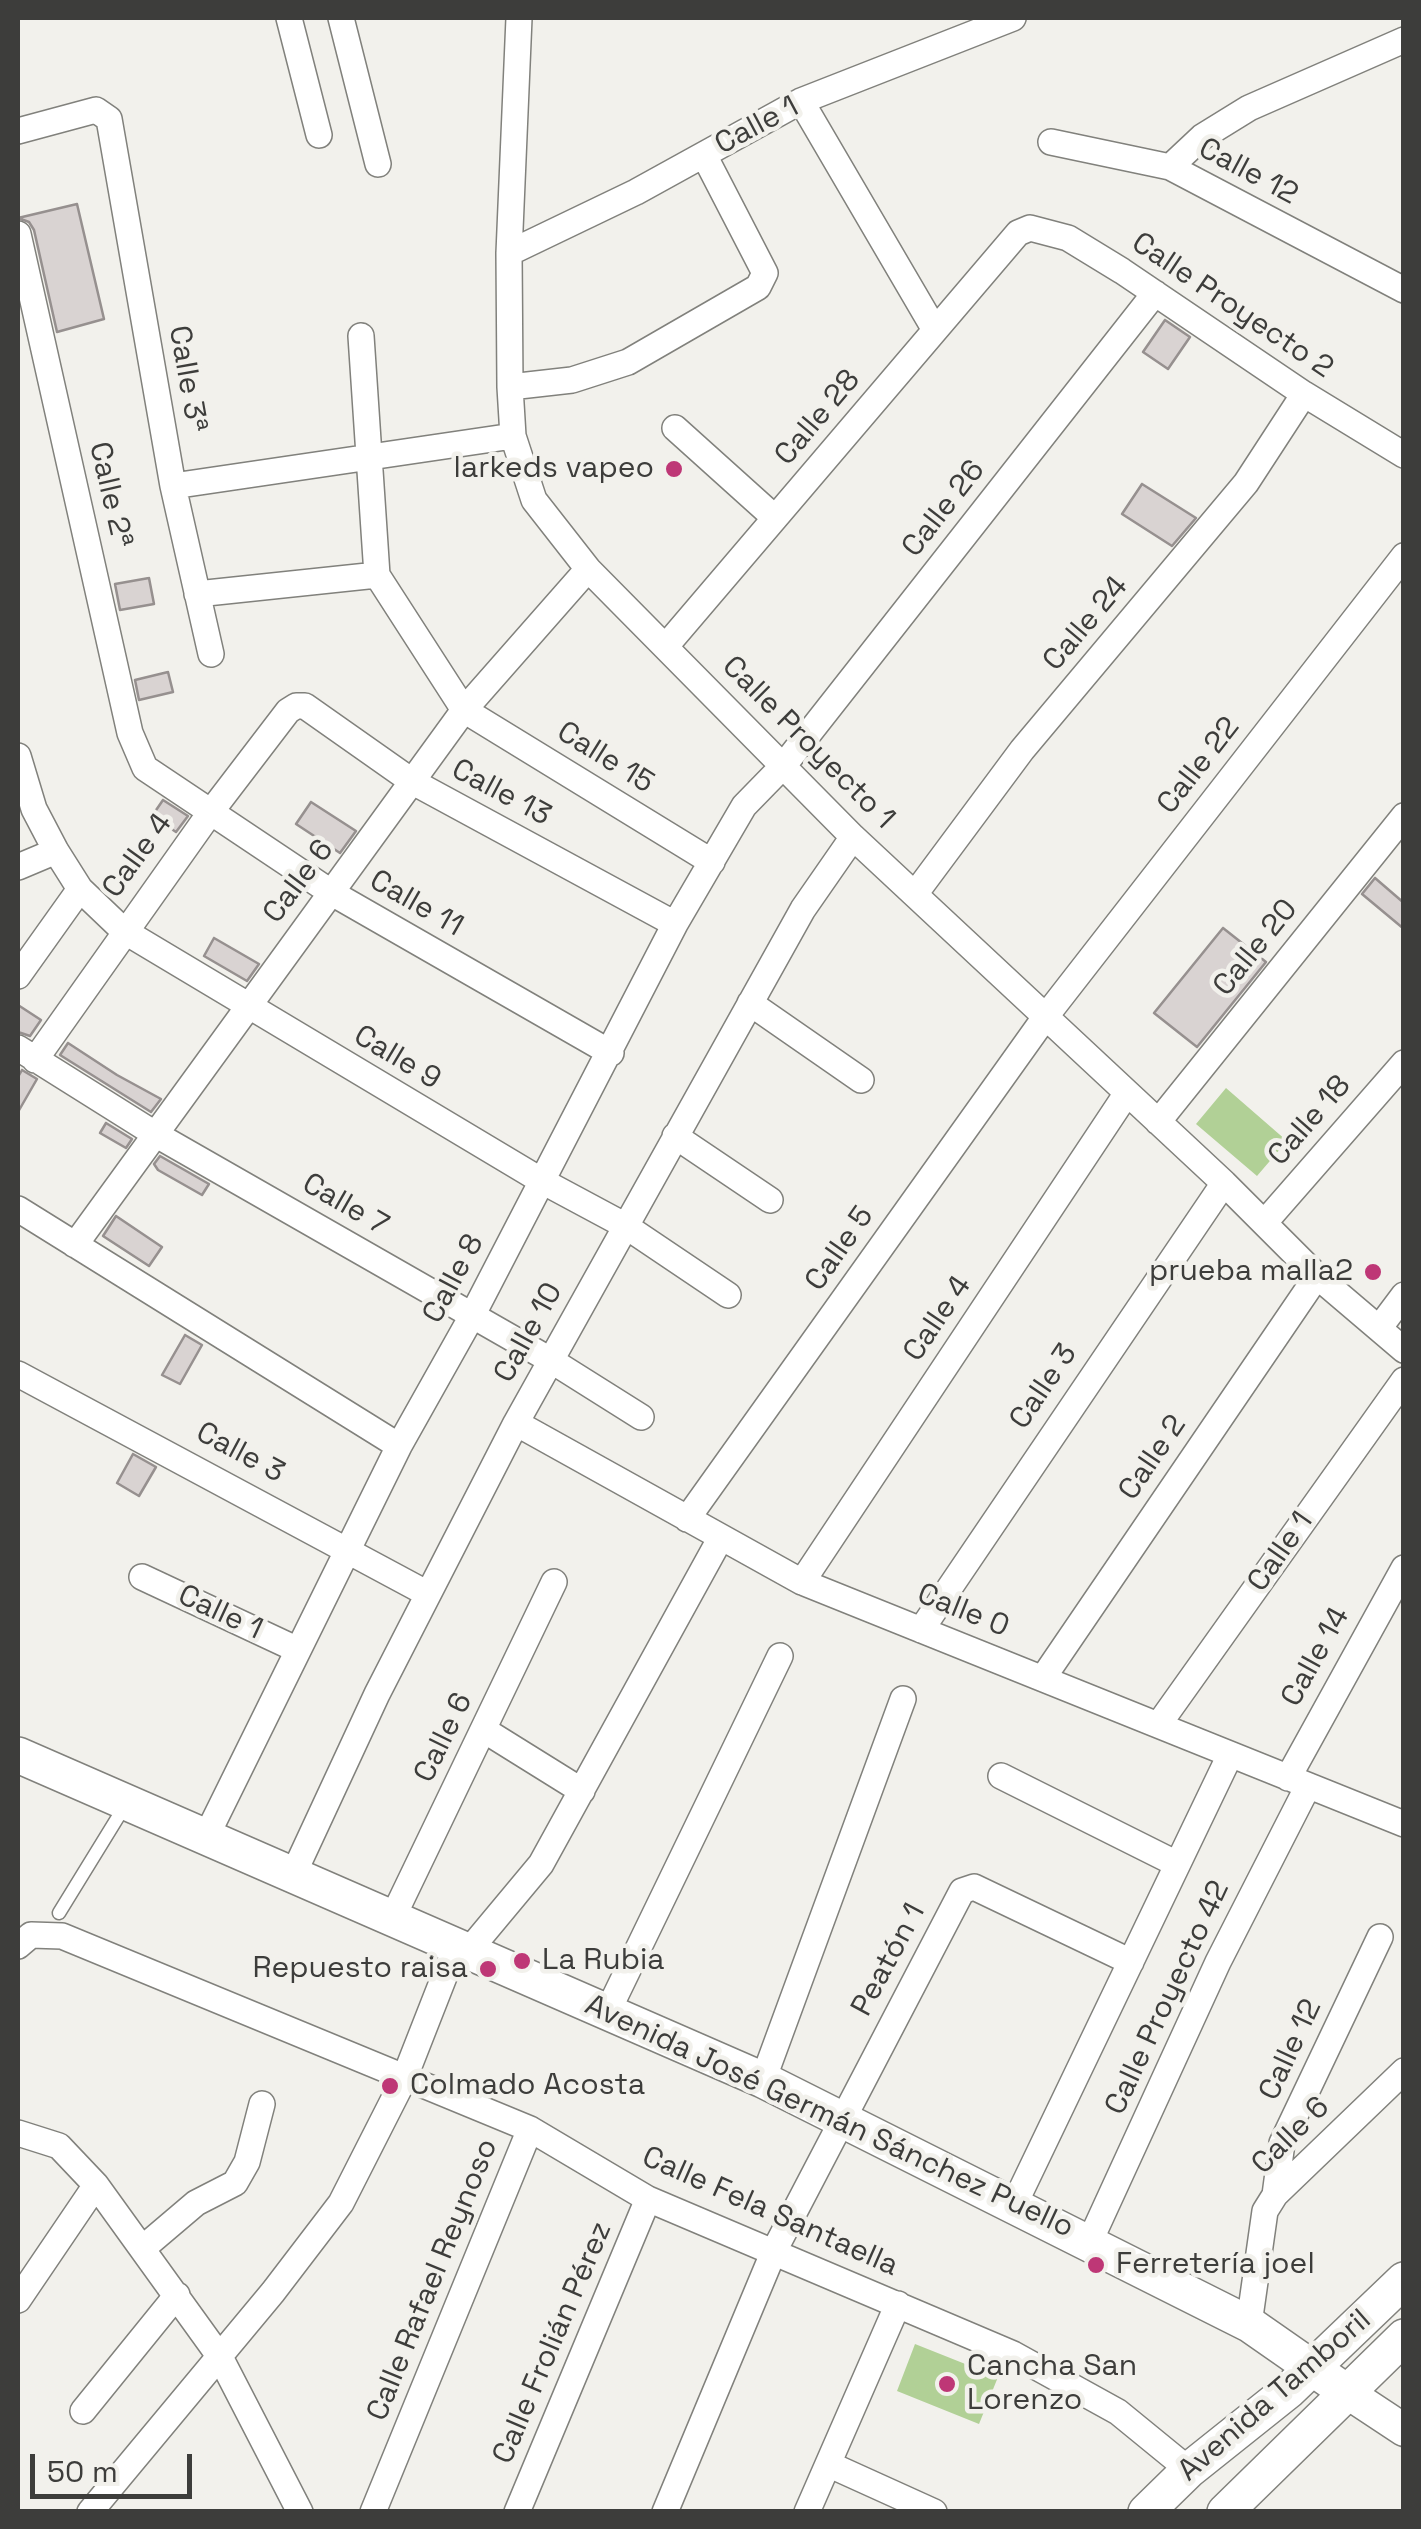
<!DOCTYPE html>
<html>
<head>
<meta charset="utf-8">
<style>
  body { margin:0 }
  #map { position:relative; width:1421px; height:2529px; overflow:hidden; background:#f2f1ec; font-family:"Space Grotesk",sans-serif }
  canvas { display:block }
  .frame { position:absolute; inset:0; border:20px solid #3d3d3b; pointer-events:none }
  .scale { position:absolute; left:30px; top:2454px; width:162px; height:45px; box-sizing:border-box; border:5px solid #3d3d3b; border-top:0; padding-left:12px; font-size:30px; line-height:35px; white-space:nowrap; color:#3d3d3b; -webkit-text-stroke:8px #f2f1ec; paint-order:stroke }
</style>
</head>
<body>
<div id="map">
<canvas width="1421" height="2529"></canvas>
<div class="frame"></div>
<div class="scale">50 m</div>
</div>
<script>
const ctx = document.querySelector('canvas').getContext('2d');
ctx.lineJoin = 'round';
function fillPath(path, color) { ctx.fillStyle = color; ctx.fill(path, 'evenodd'); }
const poly = rows => new Path2D(rows.map(r => 'M' + r).join(''));
function strokePath(path, color, width, dash) { ctx.strokeStyle = color; ctx.lineWidth = width; ctx.lineCap = dash ? 'butt' : 'round'; ctx.setLineDash(dash || []); ctx.stroke(path); }
function drawText(font, color, halo, rows, align = 'center') {
  ctx.font = font + ' "Space Grotesk",sans-serif'; ctx.lineWidth = 9; ctx.setLineDash([]); ctx.textBaseline = 'middle'; ctx.strokeStyle = halo; ctx.fillStyle = color; for (const [text, x, y, turn = 0] of rows) {
    ctx.save(); ctx.translate(x, y); ctx.rotate((+turn || 0) * Math.PI / 180); ctx.textAlign = isNaN(turn) ? turn : align; if (halo) ctx.strokeText(text, 0, 0); ctx.fillText(text, 0, 0); ctx.restore();
  }
}
fillPath(poly([
  [1226,1088,1287,1141,1257,1176,1196,1124],
  [915,2344,998,2377,979,2424,897,2391]
]), '#b1d096');
const building = poly([
  [77,204,104,319,57,332,34,230,29,222,18,218,77,204],
  [1165,320,1190,337,1168,369,1143,352,1165,320],
  [1142,484,1196,518,1172,546,1122,514,1142,484],
  [149,578,154,604,120,610,115,584,149,578],
  [168,672,173,692,139,700,135,680,168,672],
  [163,800,188,816,176,832,152,816,163,800],
  [311,802,356,831,340,853,296,824,311,802],
  [1375,878,1404,903,1404,929,1362,894,1375,878],
  [1223,928,1266,962,1197,1047,1154,1013,1223,928],
  [214,938,259,964,247,981,204,956,214,938],
  [18,1005,41,1020,30,1036,18,1032,18,1005],
  [68,1043,117,1075,161,1099,151,1112,60,1055,68,1043],
  [22,1070,37,1079,18,1112,18,1077,22,1070],
  [106,1123,132,1139,126,1148,100,1133,106,1123],
  [160,1156,209,1184,202,1195,158,1170,154,1164,160,1156],
  [116,1216,162,1247,149,1266,103,1236,116,1216],
  [185,1335,202,1345,180,1384,162,1375,185,1335],
  [133,1454,156,1467,139,1496,117,1483,133,1454]
]);
fillPath(building, '#d9d3d2');
strokePath(building, '#96908f', 2.5);
const service = poly([
  [59,1913,126,1804]
]);
const minor = poly([
  [289,18,319,135],
  [341,18,378,164],
  [519,18,509,253,510,387,513,436,534,500,588,569,853,837,1224,1183,1317,1276,1404,1350],
  [801,101,935,330],
  [18,131,96,110,109,119,173,486,211,654],
  [1051,142,1170,167,1404,290],
  [1170,167,1202,137,1249,108,1404,40],
  [18,234,130,733,145,768,332,893,611,1053],
  [509,253,636,192,801,101,1013,18],
  [361,336,377,575,464,710,712,862],
  [510,387,572,380,628,362,758,287,765,273,704,155],
  [675,428,775,518],
  [173,486,513,436],
  [197,594,377,575],
  [666,646,1018,233,1030,228,1068,238,1122,271,1304,394,1404,455],
  [18,756,34,809,56,851,80,889,124,931,542,1181,624,1225,728,1295],
  [18,867,56,851],
  [915,894,1022,750,1246,483,1304,394],
  [18,976,80,889],
  [750,1003,861,1080],
  [18,1048,155,1134,552,1361,641,1417],
  [35,1060,210,813,288,711,296,706,305,706,413,782,675,924],
  [1158,1122,1404,816],
  [675,1136,770,1200],
  [18,1209,399,1446],
  [1265,1222,1404,1063],
  [75,1245,464,710,588,569],
  [1380,1327,1404,1295],
  [18,1374,428,1594],
  [516,1423,802,1582,1404,1824],
  [687,1519,1046,1016,1404,556],
  [142,1577,298,1650],
  [802,1582,1127,1093],
  [921,1630,1224,1183],
  [1043,1678,1317,1276],
  [1159,1724,1404,1380],
  [484,1730,582,1791],
  [1001,1776,1177,1864],
  [1288,1778,1404,1568],
  [205,1839,399,1446,472,1316,675,924,744,806,784,765,1155,293],
  [292,1877,377,1694,516,1423,803,909,853,837],
  [391,1921,554,1582],
  [18,1946,31,1935,62,1936,530,2129,648,2199,1013,2354,1118,2412,1189,2470],
  [466,1954,541,1864,720,1539],
  [608,2011,780,1656],
  [763,2080,903,1699],
  [18,2133,59,2146,96,2185,220,2357,300,2512],
  [1275,2195,1282,2143,1380,1937],
  [1015,2203,1230,1755],
  [1090,2241,1218,1962,1308,1786],
  [143,2248,196,2203,235,2183,247,2162,262,2104],
  [18,2300,96,2185],
  [1249,2324,1265,2211,1275,2195,1404,2071],
  [83,2411,177,2295],
  [828,2464,934,2512],
  [90,2512,273,2292,341,2203,404,2079,455,1949],
  [373,2512,530,2129],
  [517,2512,648,2199],
  [665,2512,774,2251,962,1891,974,1887,1131,1962],
  [807,2512,898,2304]
]);
const tertiary = poly([
  [1348,2393,1404,2430]
]);
const secondary = poly([
  [18,1755,763,2080,1249,2324,1348,2393],
  [1146,2512,1189,2470,1288,2391,1404,2280],
  [1225,2512,1404,2337]
]);
strokePath(service, '#81817c', 15);
strokePath(minor, '#81817c', 28);
strokePath(tertiary, '#81817c', 35);
strokePath(secondary, '#81817c', 38);
strokePath(service, '#fff', 12);
strokePath(minor, '#fff', 25);
strokePath(tertiary, '#fff', 32);
strokePath(secondary, '#fff', 35);
for (const [x, y, r, color] of [
  [674,469,10,"#be3776"],
  [1373,1272,10,"#be3776"],
  [522,1961,10,"#be3776"],
  [488,1969,10,"#be3776"],
  [390,2086,10,"#be3776"],
  [1096,2265,10,"#be3776"],
  [947,2384,10,"#be3776"]
]) { const dot = new Path2D(); dot.arc(x, y, r, 0, 2 * Math.PI); ctx.fillStyle = color; ctx.fill(dot); strokePath(dot, '#f2f1ec', 4); }
drawText('30px', '#3d3d3b', '#f2f1ec', [
  ["Calle 1",757,126,-28],
  ["Calle 12",1248,172,28],
  ["Calle Proyecto 2",1232,306,34],
  ["Calle 3ª",187,379,80],
  ["Calle 28",818,418,-50],
  ["Calle 2ª",110,495,77],
  ["Calle 26",944,509,-52],
  ["Calle 24",1086,624,-50],
  ["Calle Proyecto 1",808,743,45],
  ["Calle 15",605,758,32],
  ["Calle 22",1199,766,-52],
  ["Calle 13",501,793,28],
  ["Calle 4",138,856,-54],
  ["Calle 6",299,882,-53],
  ["Calle 11",416,904,30],
  ["Calle 20",1256,948,-51],
  ["Calle 9",397,1058,31],
  ["Calle 18",1310,1121,-49],
  ["Calle 7",345,1205,30],
  ["Calle 5",840,1249,-55],
  ["Calle 8",454,1279,-62],
  ["Calle 4",938,1319,-56],
  ["Calle 10",529,1333,-61],
  ["Calle 3",1044,1387,-56],
  ["Calle 3",240,1453,28],
  ["Calle 2",1153,1458,-56],
  ["Calle 1",1281,1552,-55],
  ["Calle 0",963,1611,22],
  ["Calle 1",220,1613,25],
  ["Calle 14",1316,1657,-61],
  ["Calle 6",444,1738,-64],
  ["Peatón 1",889,1960,-62],
  ["Calle Proyecto 42",1168,1998,-65],
  ["Calle 12",1291,2050,-65],
  ["Avenida José Germán Sánchez Puello",829,2117,25],
  ["Calle 6",1291,2136,-45],
  ["Calle Fela Santaella",770,2212,24],
  ["Calle Rafael Reynoso",433,2280,-68],
  ["Calle Frolián Pérez",553,2343,-67],
  ["Avenida Tamboril",1275,2396,-41]
]);
drawText('30px', '#3d3d3b', '#f2f1ec', [
  ["larkeds vapeo",654,469,"right"],
  ["prueba malla2",1353,1272,"right"],
  ["La Rubia",542,1961],
  ["Repuesto raisa",468,1969,"right"],
  ["Colmado Acosta",410,2086],
  ["Ferretería joel",1116,2265],
  ["Cancha San",967,2367],
  ["Lorenzo",967,2401]
], 'left');
</script>
</body>
</html>
